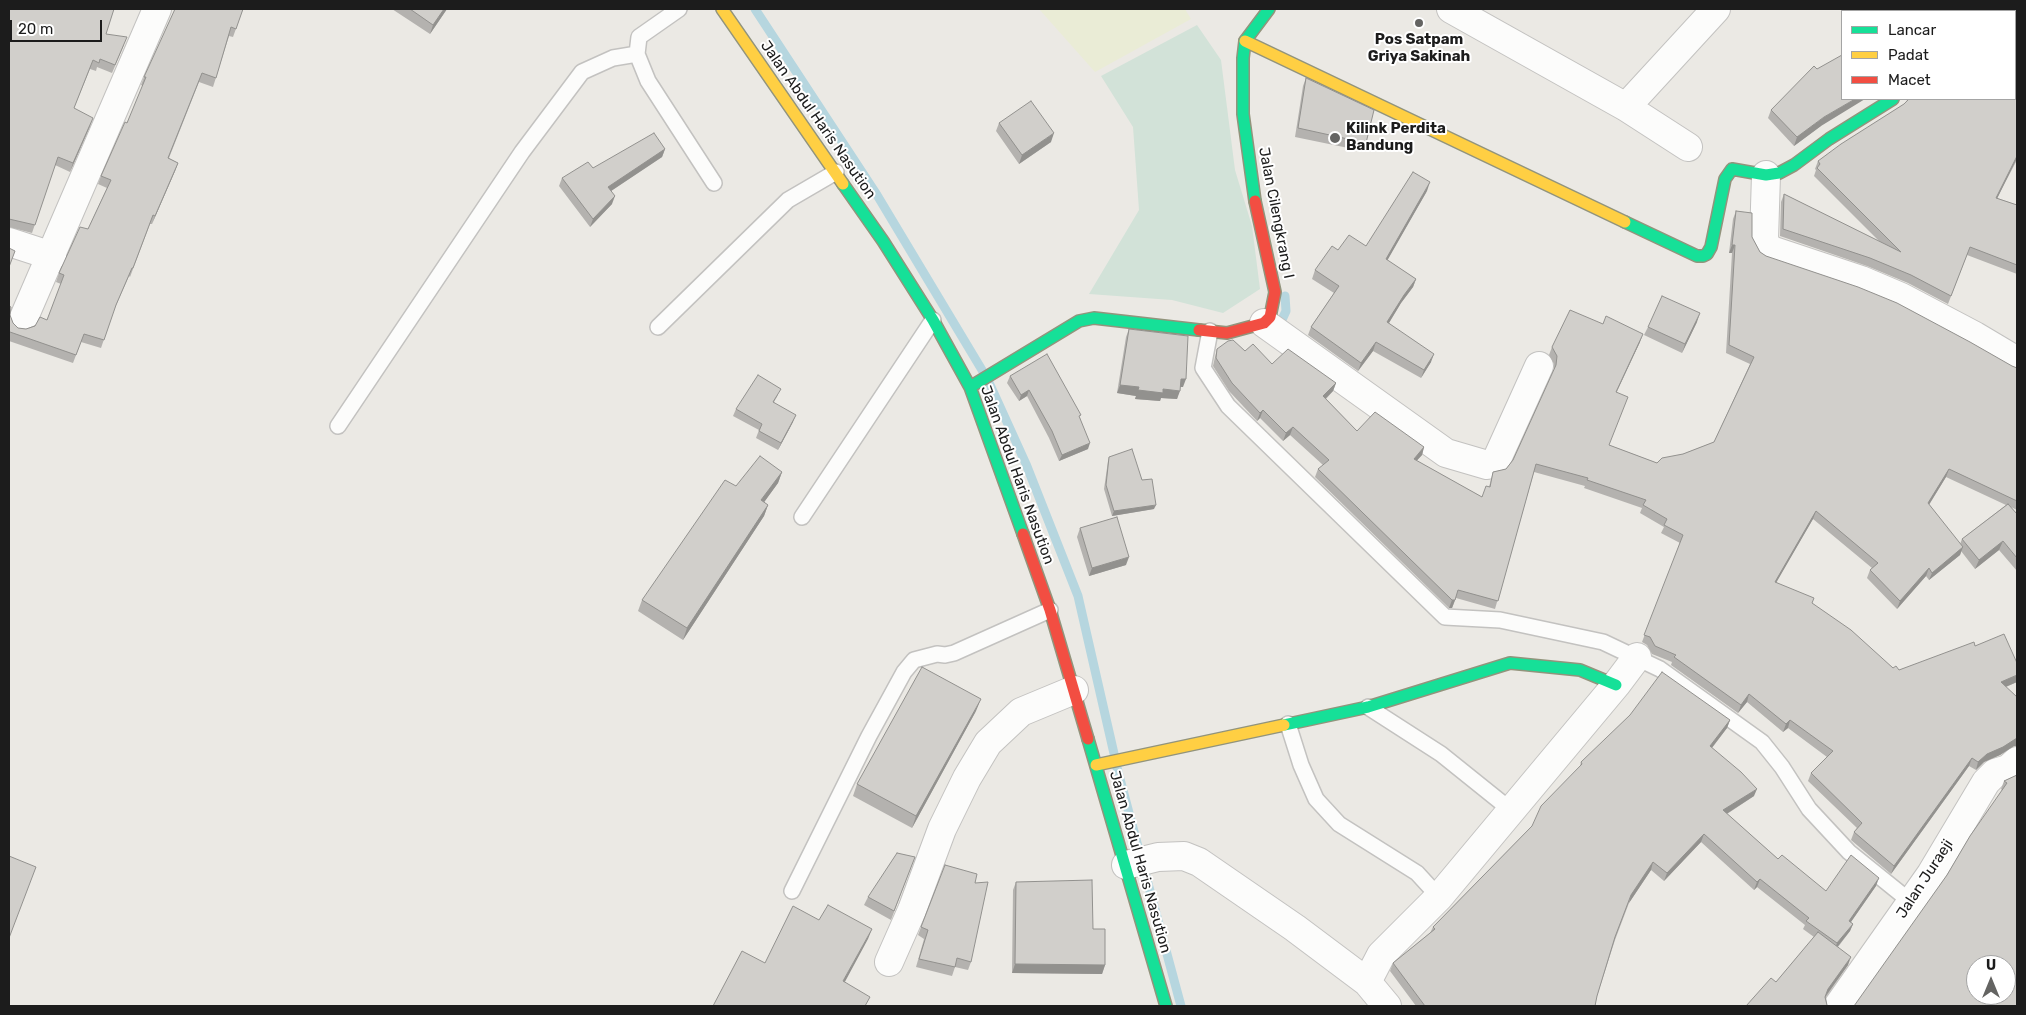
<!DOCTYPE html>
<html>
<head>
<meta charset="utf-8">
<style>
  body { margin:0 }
  #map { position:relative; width:2026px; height:1015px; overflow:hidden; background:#ebe9e4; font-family:Rubik,sans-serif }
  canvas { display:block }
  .frame { position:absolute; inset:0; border:10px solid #1c1c1c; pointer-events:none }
  .legend { position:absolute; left:1841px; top:10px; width:175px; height:90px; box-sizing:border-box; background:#fff; border:1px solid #a4a4a4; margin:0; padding:6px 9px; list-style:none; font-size:15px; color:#1c1c1c }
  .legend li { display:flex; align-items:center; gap:10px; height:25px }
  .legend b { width:25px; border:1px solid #a4a4a4 }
  .north { position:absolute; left:1966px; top:955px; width:50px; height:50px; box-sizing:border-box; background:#fff; border:1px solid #a4a4a4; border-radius:50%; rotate:0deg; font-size:14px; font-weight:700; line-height:20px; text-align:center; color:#1c1c1c }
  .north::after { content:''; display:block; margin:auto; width:18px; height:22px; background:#646462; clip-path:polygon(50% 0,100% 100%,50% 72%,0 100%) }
  .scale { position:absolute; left:10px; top:20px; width:92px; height:22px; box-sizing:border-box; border:2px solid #1c1c1c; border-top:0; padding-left:6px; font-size:15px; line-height:18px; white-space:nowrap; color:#1c1c1c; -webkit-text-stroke:4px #fff; paint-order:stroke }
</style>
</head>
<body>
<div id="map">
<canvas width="2026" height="1015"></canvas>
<div class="frame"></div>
<ul class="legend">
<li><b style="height:6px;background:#16e098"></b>Lancar</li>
<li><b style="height:6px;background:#ffcf43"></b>Padat</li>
<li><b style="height:6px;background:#f24e42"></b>Macet</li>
</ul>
<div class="north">U</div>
<div class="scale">20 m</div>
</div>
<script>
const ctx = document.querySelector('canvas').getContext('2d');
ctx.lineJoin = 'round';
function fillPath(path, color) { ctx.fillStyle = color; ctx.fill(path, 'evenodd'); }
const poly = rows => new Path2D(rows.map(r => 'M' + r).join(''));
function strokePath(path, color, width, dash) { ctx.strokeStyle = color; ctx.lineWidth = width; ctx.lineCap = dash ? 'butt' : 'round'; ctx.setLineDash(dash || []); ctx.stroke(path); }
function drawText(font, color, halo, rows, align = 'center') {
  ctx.font = font + ' Rubik,sans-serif'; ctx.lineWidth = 4; ctx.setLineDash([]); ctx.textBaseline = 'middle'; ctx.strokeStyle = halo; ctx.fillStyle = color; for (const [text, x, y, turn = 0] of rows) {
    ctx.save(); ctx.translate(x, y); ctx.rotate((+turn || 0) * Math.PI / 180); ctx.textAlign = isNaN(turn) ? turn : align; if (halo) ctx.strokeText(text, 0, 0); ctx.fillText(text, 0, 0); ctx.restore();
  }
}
fillPath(poly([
  [1039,9,1185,9,1191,19,1095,72]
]), '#eaecd6');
fillPath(poly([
  [1197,25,1221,60,1235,170,1252,226,1260,289,1223,313,1172,300,1089,294,1139,210,1133,127,1101,76]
]), '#d2e2d8');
strokePath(poly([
  [755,9,877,195,985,375],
  [1280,324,1286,311,1285,296],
  [987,378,1026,464,1078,596,1115,758],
  [1116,764,1141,858],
  [1143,865,1181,1006]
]), '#b6d6df', 9);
const lane = poly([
  [679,9,639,37,637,54,648,81,714,183],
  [658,327,788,200,836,172],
  [1210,331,1203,368,1228,406,1445,617,1500,620,1603,642,1660,669,1762,742,1782,767,1809,809,1849,852,1911,902],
  [338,426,522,152,582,72,613,58,637,54],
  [802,517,933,320],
  [1368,707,1441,754,1512,811],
  [1288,724,1301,765,1316,799,1339,824,1417,873,1439,897],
  [792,891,869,736,904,672,914,660,937,654,945,655,954,653,1050,610]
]);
const street = poly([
  [1451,9,1626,107,1688,147],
  [2015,20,2017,15],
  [1626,107,1716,9],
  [1766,175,1764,239,1768,249,1861,280,1901,297,1975,336,2017,361],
  [9,242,52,256],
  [22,322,157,9],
  [1264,323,1446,453,1487,465,1494,464,1496,461,1539,366],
  [1126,865,1158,857,1184,856,1199,862,1295,928,1367,982,1387,1006],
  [889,962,912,910,942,829,967,778,988,743,1021,712,1074,690],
  [1367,982,1381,955,1439,897,1616,685,1637,657],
  [1838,1006,1931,874,1986,782,1995,773,2008,769,2017,761]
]);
const fast = poly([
  [843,184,883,241,933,320,970,387,1023,534],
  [1255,201,1243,114,1243,58,1245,41,1269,9],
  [1625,222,1697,256,1703,256,1707,254,1711,247,1725,179,1732,169,1766,175,1779,173,1794,165,1829,139,1893,99],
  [970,387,1079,321,1094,318,1199,330],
  [1284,725,1368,707,1510,663,1580,670,1616,685],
  [1088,739,1166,1006]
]);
const slow = poly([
  [722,9,843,184],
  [1245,41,1625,222],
  [1096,765,1284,725]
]);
const jam = poly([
  [1199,330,1227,333,1264,323,1270,317,1275,292,1255,201],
  [1023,534,1050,610,1088,739]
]);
strokePath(lane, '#c3c2c0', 18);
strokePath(street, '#c3c2c0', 30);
strokePath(fast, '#92947c', 14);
strokePath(slow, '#92947c', 14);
strokePath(jam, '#92947c', 14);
strokePath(lane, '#fcfcfb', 15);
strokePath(street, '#fcfcfb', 28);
strokePath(fast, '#16e098', 11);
strokePath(slow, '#ffcf43', 11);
strokePath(jam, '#f24e42', 11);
fillPath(poly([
  [9,9,106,34,124,45,112,73,97,67,96,71,90,69,74,108,90,126,70,172,55,165,32,233,9,227],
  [243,9,233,37,229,36,213,87,199,82,169,158,178,163,175,171,152,224,150,224,130,277,129,276,114,310,101,348,81,342,73,363,9,341,9,306,10,315,13,323,18,328,26,329,47,320,61,284,56,282,59,273,88,229,107,188,98,184,101,176,127,123,143,86,141,85,144,77],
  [392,9,447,9,430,34],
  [1942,9,2004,9,2003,11,1944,11],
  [2017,65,2017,160,1997,198,2017,205,2017,274,1967,255,1948,304,1908,283,1867,266,1780,236,1781,202,1784,194,1880,242,1814,176,1816,170,1815,169,1818,161,1904,104,1908,99,2015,99],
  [1306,78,1366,143,1363,151,1295,137,1303,86],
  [1771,110,1821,126,1794,146,1768,118],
  [999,123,1051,142,1019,164,996,131],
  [665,149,662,157,611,191,612,204,590,227,559,186,562,178],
  [1427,191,1387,260,1416,279,1413,287,1401,303,1389,323,1431,362,1421,378,1373,351,1358,371,1308,335,1311,327,1334,293,1312,279,1315,270,1338,250,1366,246],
  [1736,211,1752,237,1760,252,1766,256,2012,366,2017,368,2017,510,2011,507,2017,514,2017,571,1999,550,1975,569,1961,551,1960,555,1929,580,1926,576,1897,609,1867,578,1870,570,1872,568,1813,519,1776,582,1812,603,1893,668,1899,670,1975,646,2017,682,2006,687,2017,697,2017,746,2014,746,2000,755,1984,762,1976,770,1969,766,1891,874,1851,840,1854,832,1857,828,1808,781,1811,773,1827,757,1788,728,1783,732,1747,702,1738,713,1671,665,1672,662,1652,654,1647,645,1642,642,1680,543,1661,533,1664,527,1640,513,1642,508,1584,488,1585,486,1534,472,1495,609,1456,598,1452,608,1449,608,1315,477,1318,469,1323,465,1290,435,1283,441,1260,418,1257,421,1229,391,1213,366,1215,357,1217,349,1245,351,1272,364,1336,383,1333,391,1326,399,1357,431,1424,447,1422,455,1416,461,1482,497,1489,487,1493,472,1506,469,1513,460,1554,370,1554,364,1549,355,1552,347,1640,342,1616,392,1609,445,1657,463,1683,454,1714,442,1750,364,1726,353,1732,253,1729,253,1733,219],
  [1946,477,2006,505,1962,539,1960,544,1929,505],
  [1697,322,1682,353,1644,335,1648,327],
  [1129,329,1183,387,1180,387,1177,399,1161,398,1160,401,1135,399,1136,396,1117,393,1126,337],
  [1010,376,1080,418,1088,449,1059,461,1049,438,1027,396,1019,401,1007,383],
  [778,395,774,402,793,422,778,450,756,438,759,430,733,416,736,409],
  [1109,457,1142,480,1154,509,1112,516,1104,489,1108,461],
  [782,472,778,483,764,502,768,505,764,516,683,640,638,611,642,600,736,486],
  [1080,528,1126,565,1089,576,1077,537],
  [976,711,912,828,853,796,857,784],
  [1730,720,1727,728,1712,748,1754,796,1727,814,1778,859,1826,891,1876,886,1851,922,1853,924,1850,931,1838,947,1848,965,1826,997,1827,1005,1776,982,1814,937,1803,929,1805,925,1757,887,1754,890,1701,842,1664,881,1651,870,1629,903,1615,940,1597,996,1595,1006,1416,1006,1390,971,1393,963,1430,933,1433,927,1532,826,1580,766,1581,762],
  [2017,775,1947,875,2002,790,2001,789,2004,781],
  [915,857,891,920,864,905,868,897],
  [945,865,975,883,971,962,968,970,955,967,952,976,916,967,924,939,918,935],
  [1016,882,1093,929,1105,965,1102,974,1012,973,1013,890]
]), '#b4b2af');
fillPath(poly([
  [444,9,447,9,430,34,433,25],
  [1855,99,1865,99,1821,126,1794,146,1797,137,1824,117],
  [93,118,90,126,70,172,73,163],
  [1054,133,1051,142,1019,164,1022,155],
  [665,149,662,157,605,195,608,187],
  [2017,156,2017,158,1994,205,1996,198],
  [178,163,175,171,152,224,155,216],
  [1430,182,1427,191,1383,268,1386,259],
  [615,196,612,204,590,227,593,219],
  [1732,245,1735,245,1732,253,1729,253],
  [1416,279,1413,287,1401,303,1384,331,1387,322,1404,295],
  [1700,313,1697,322,1682,353,1685,344],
  [1643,334,1640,342,1613,400,1616,392],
  [1376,342,1373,351,1358,371,1361,363],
  [1434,354,1431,362,1421,378,1424,370],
  [1181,379,1186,379,1183,387,1178,387],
  [1336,383,1333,391,1320,404,1323,396],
  [1120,385,1139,387,1136,396,1117,393],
  [1163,389,1180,391,1177,399,1161,398,1160,401,1135,399,1138,390],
  [1029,390,1027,396,1019,401,1021,395],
  [1263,410,1260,418,1257,421,1260,413],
  [796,415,793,422,778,450,781,443],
  [1293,427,1290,435,1283,441,1286,433],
  [1090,443,1088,449,1059,461,1062,455],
  [1424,447,1422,455,1411,467,1414,459],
  [1949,469,1946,477,1925,511,1928,503],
  [782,472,778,483,757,512,761,500],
  [768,505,764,516,683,640,687,628],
  [1156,505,1154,509,1112,516,1114,511],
  [1816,511,1813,519,1772,590,1775,582],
  [2003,541,1999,550,1975,569,1979,560],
  [1963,547,1960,555,1929,580,1932,573],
  [1129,557,1126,565,1089,576,1092,568],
  [1929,568,1926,576,1897,609,1900,601],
  [1452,600,1455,600,1452,608,1449,608],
  [2017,675,2017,682,1998,690,2001,682],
  [1749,694,1747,702,1738,713,1741,705],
  [981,699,976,711,912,828,916,816],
  [1730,720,1727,728,1707,754,1710,746],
  [1790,720,1788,728,1783,732,1786,724],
  [2017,738,2017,746,2014,746,2000,755,1984,762,1976,770,1978,762,1987,754],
  [1972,758,1969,766,1891,874,1894,866],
  [1757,789,1754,796,1720,818,1723,810],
  [1704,834,1701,842,1664,881,1667,873],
  [1653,862,1651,870,1629,903,1631,895],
  [1879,878,1876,886,1846,929,1849,921],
  [1760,879,1757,887,1754,890,1757,882],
  [1853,924,1850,931,1834,951,1837,943],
  [872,929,868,939,840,991,843,981],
  [1851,957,1848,965,1825,997,1828,989],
  [1015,964,1105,965,1102,974,1012,973]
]), '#92918e');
const building = poly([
  [9,9,114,9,106,34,127,37,115,65,100,59,99,63,93,60,74,108,93,118,73,163,58,157,35,225,9,219,9,9],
  [175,9,243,9,236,29,231,27,216,78,202,73,168,158,178,163,155,216,153,215,133,268,132,268,116,305,104,340,84,334,76,355,10,332,9,332,9,306,11,307,10,315,13,323,18,328,26,329,35,326,40,317,47,320,64,275,59,273,80,227,88,229,111,180,101,176,125,122,127,123,146,77,144,77,175,9],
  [410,9,444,9,433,25,410,9],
  [1952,9,2004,9,2003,11,1954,11,1952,9],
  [1842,55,1842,99,1855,99,1824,117,1797,137,1771,110,1814,66,1817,69,1842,55],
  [2015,61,2017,65,2017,156,1996,198,2017,205,2017,265,1970,247,1951,296,1911,275,1870,258,1783,229,1784,194,1901,252,1817,168,1820,164,1818,161,1841,144,1904,104,1909,99,2015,99,2015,61],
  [1306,78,1374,110,1366,143,1298,128,1306,78],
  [1031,101,1054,133,1022,155,999,123,1031,101],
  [654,133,665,149,608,187,615,196,593,219,562,178,588,162,593,168,654,133],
  [1413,172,1430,182,1386,259,1416,279,1404,295,1387,322,1434,354,1424,370,1376,342,1361,363,1311,327,1339,286,1315,270,1332,246,1338,250,1349,235,1366,246,1413,172],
  [1736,211,1752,213,1752,237,1760,252,1766,256,1858,287,1897,303,1970,342,2012,366,2017,368,2017,501,1949,469,1928,503,1963,547,1932,573,1929,568,1900,601,1870,570,1878,563,1816,511,1775,582,1814,598,1812,603,1851,630,1893,668,1896,666,1899,670,1974,642,1975,646,2004,634,2017,663,2017,675,2001,682,2017,697,2017,738,2003,747,1987,754,1978,762,1972,758,1894,866,1854,832,1862,823,1811,773,1833,751,1790,720,1786,724,1749,694,1741,705,1674,657,1676,655,1655,646,1650,637,1644,635,1683,535,1664,525,1667,519,1643,505,1646,500,1587,480,1588,478,1536,464,1498,601,1458,590,1455,600,1452,600,1318,469,1329,460,1293,427,1286,433,1263,410,1260,413,1232,383,1216,358,1217,349,1228,341,1233,340,1245,351,1253,344,1272,364,1288,349,1336,383,1323,396,1357,431,1375,412,1424,447,1414,459,1482,497,1486,486,1490,487,1493,472,1506,469,1513,460,1556,365,1557,356,1552,347,1570,310,1603,324,1606,316,1643,334,1616,392,1628,397,1609,445,1657,463,1662,458,1683,454,1714,442,1754,357,1729,345,1735,245,1732,245,1736,211],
  [9,248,15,251,9,267,9,248],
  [1662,296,1700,313,1685,344,1648,327,1662,296],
  [1129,329,1188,336,1186,379,1181,379,1180,391,1163,389,1163,393,1138,390,1139,387,1120,385,1129,329],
  [1047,354,1081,415,1079,416,1090,443,1062,455,1052,431,1029,390,1021,395,1010,376,1047,354],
  [758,375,781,389,773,402,796,415,781,443,759,431,762,424,736,409,758,375],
  [1132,449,1142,480,1152,479,1156,505,1114,511,1106,485,1109,457,1132,449],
  [760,456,782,472,761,500,768,505,687,628,642,600,725,480,736,486,760,456],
  [2008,504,2017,514,2017,558,2003,541,1979,560,1962,539,2008,504],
  [1117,517,1129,557,1092,568,1080,528,1117,517],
  [922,667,981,699,916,816,857,784,922,667],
  [1662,672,1730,720,1710,746,1741,772,1757,789,1723,810,1778,859,1782,855,1826,891,1851,855,1879,878,1849,921,1853,924,1837,943,1806,921,1809,918,1760,879,1757,882,1704,834,1667,873,1653,862,1631,895,1615,937,1597,996,1595,1006,1425,1006,1393,963,1435,929,1433,927,1532,826,1541,806,1582,764,1581,762,1630,715,1662,672],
  [2017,775,2017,1006,1854,1006,1947,875,1970,836,2007,783,2004,781,2017,775],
  [1976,965,2006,965,2006,995,1976,995,1976,965],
  [897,853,915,857,894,911,868,897,897,853],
  [9,856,36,867,9,938,9,856],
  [945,865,977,874,975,883,988,882,971,962,957,958,955,967,919,959,928,930,921,927,945,865],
  [1092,880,1093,929,1105,929,1105,965,1015,964,1016,882,1092,880],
  [828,905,872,929,843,981,870,997,865,1006,713,1006,742,951,765,963,793,906,819,920,828,905],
  [1818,932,1851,957,1828,989,1825,997,1827,1005,1828,1006,1746,1006,1771,978,1776,982,1818,932]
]);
fillPath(building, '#d1cfcb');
strokePath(building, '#92918e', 1);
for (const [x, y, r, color] of [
  [1419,23,5,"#646462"],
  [1335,138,6,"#646462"]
]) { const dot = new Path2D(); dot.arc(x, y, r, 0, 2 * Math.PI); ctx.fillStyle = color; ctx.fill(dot); strokePath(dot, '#fff', 2); }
drawText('bold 15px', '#1c1c1c', '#fff', [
  ["Pos Satpam",1419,40],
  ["Griya Sakinah",1419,57],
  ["Kilink Perdita",1346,129,"left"],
  ["Bandung",1346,146,"left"]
]);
drawText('15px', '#1c1c1c', '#fff', [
  ["Jalan Abdul Haris Nasution",818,120,55],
  ["Jalan Cilengkrang I",1276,213,79],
  ["Jalan Abdul Haris Nasution",1017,475,70],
  ["Jalan Abdul Haris Nasution",1140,862,74],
  ["Jalan Juraeji",1925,879,-57]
]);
</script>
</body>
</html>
